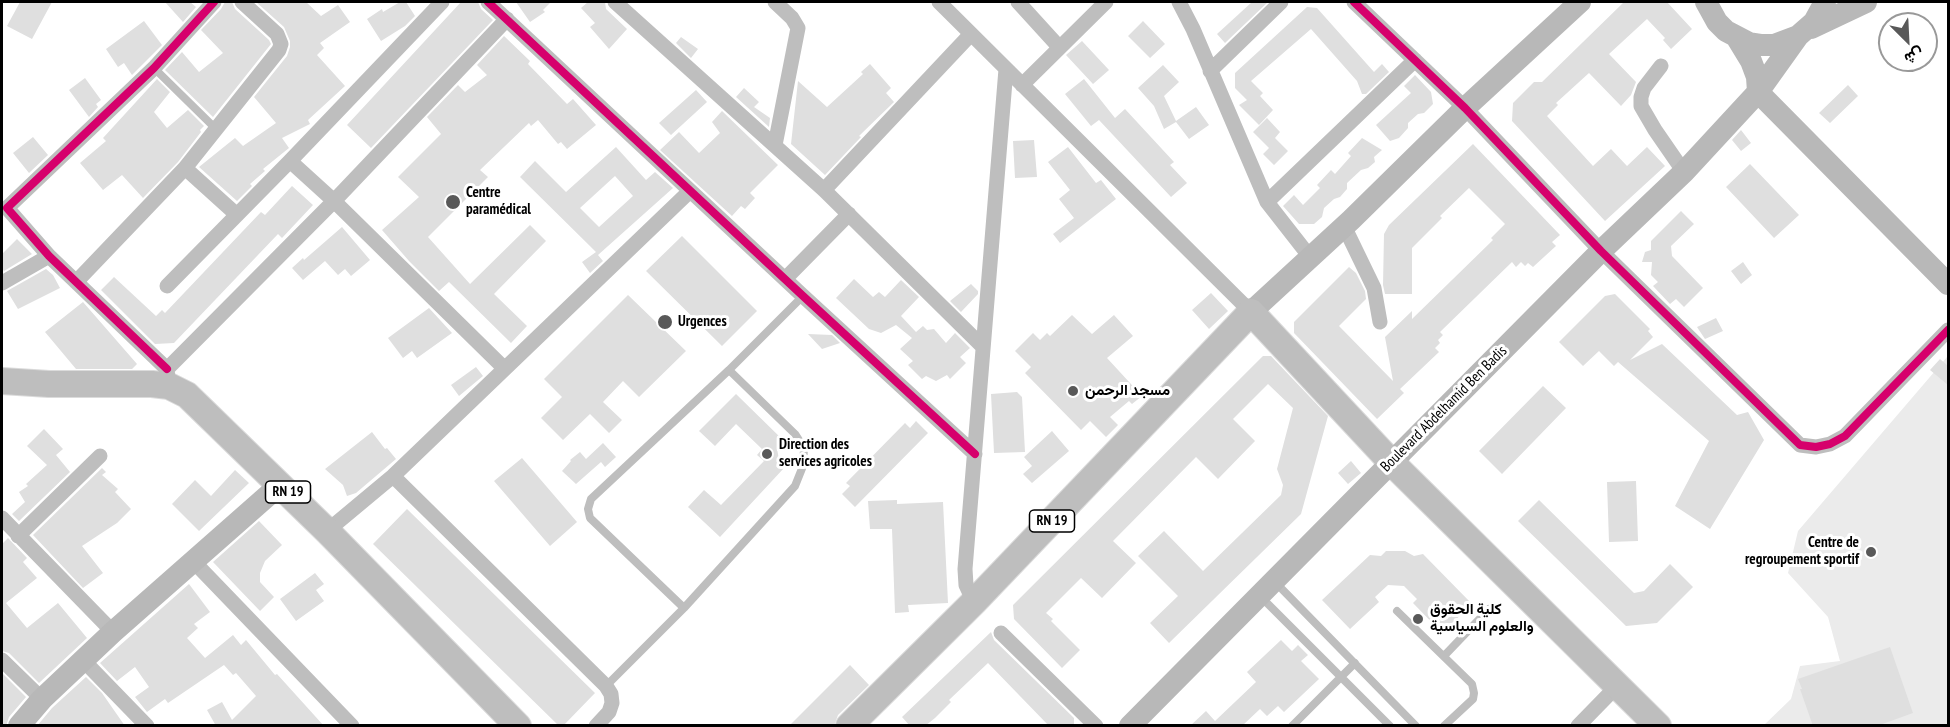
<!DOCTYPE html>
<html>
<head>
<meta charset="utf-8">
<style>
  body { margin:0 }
  #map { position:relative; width:1950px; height:727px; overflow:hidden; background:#fff; font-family:"PT Sans Narrow",Vazirmatn,sans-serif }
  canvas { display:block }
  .frame { position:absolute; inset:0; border:3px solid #000; pointer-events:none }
  .north { position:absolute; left:1878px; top:12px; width:60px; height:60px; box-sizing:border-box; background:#fff; border:2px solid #999; border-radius:50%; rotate:156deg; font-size:16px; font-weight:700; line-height:24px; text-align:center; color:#000 }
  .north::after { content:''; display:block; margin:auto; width:21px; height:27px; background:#595959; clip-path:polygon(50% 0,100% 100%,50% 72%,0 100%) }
</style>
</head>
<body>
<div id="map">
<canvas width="1950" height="727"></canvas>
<div class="frame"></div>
<div class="north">ش</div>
</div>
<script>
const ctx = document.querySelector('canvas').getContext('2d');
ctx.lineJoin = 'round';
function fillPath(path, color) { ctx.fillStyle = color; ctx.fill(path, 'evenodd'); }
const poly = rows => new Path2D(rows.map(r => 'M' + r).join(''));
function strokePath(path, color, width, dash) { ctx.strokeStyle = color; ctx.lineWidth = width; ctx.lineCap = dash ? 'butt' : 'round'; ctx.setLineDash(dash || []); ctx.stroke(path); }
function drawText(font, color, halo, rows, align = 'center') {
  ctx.font = font + ' "PT Sans Narrow",Vazirmatn,sans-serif'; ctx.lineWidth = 6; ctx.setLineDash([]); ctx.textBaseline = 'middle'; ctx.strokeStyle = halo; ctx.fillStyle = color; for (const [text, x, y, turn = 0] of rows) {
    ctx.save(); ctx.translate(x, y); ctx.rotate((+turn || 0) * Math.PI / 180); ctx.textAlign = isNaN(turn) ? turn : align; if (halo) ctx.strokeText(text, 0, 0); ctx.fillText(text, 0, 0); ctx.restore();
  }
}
fillPath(poly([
  [1947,357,1948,358,1948,725,1763,726,1791,699,1800,666,1840,661,1828,617,1788,573,1798,531]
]), '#ebebeb');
fillPath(poly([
  [20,2,52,2,32,39,7,26],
  [165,2,190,2,196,7,183,22],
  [225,2,232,2,235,9,269,40,271,44,213,117,165,70,182,52,199,72,223,53,201,30,221,9],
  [256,2,306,2,321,16,338,5,350,22,320,43,324,48,317,55,345,86,308,120,310,124,282,138,289,148,263,169,265,171,250,184,252,186,237,201,199,167,235,138,243,146,276,123,254,97,287,56,290,47,290,41,284,27],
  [400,2,406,2,415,16,405,26,381,41,367,19,382,9,383,12],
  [461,2,478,2,481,9,493,20,371,148,347,125],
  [516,2,551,2,543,10,545,12,530,22],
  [588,2,605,2,606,9,627,29,609,49,590,27,595,23,581,8],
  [1252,2,1268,2,1225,43,1217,34],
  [1624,2,1667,2,1692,29,1671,49,1663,40,1665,38,1647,19,1609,54,1636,82,1631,95,1621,106,1589,73,1556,103,1558,105,1547,116,1593,166,1611,149,1627,166,1647,147,1665,166,1605,221,1512,121,1513,103,1534,82,1542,82],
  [1307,7,1317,8,1374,72,1382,64,1389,72,1366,94,1362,94,1357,81,1311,29,1251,81,1263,93,1260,96,1273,110,1259,125,1239,105,1247,100,1235,88,1235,73],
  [144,21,162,45,132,75,124,63,118,67,106,49],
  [1143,21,1165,44,1150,58,1128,36],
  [504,36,530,61,528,64,567,104,573,99,596,125,567,149,561,142,558,144,538,120,531,126,529,123,480,170,488,177,428,237,470,284,530,225,546,241,494,294,527,326,511,343,449,282,439,291,409,261,382,230,419,197,398,177,441,134,427,117,458,85,465,92,487,75,477,65],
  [681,37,698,49,691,58,676,43],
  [1082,41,1109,70,1093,84,1066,55],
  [870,64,891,88,886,93,894,102,859,136,861,137,825,175,791,144,798,81,827,107,863,74,861,72],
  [1163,65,1179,82,1164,96,1176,121,1196,107,1209,125,1189,139,1176,122,1164,129,1154,106,1138,88],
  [1415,75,1431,92,1433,104,1424,113,1418,114,1408,123,1408,128,1399,138,1390,141,1376,125,1411,93,1404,86],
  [85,78,101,100,96,104,98,107,89,117,69,90],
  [157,79,170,92,154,112,167,128,188,110,204,126,200,130,201,132,178,162,143,198,122,175,103,190,80,163,106,141,103,138],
  [1084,79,1115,118,1125,109,1174,162,1170,165,1187,183,1171,197,1099,120,1091,126,1065,94],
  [1848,85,1858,96,1830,123,1819,113],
  [744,88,759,102,754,107,770,118,769,127,736,97],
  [696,90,707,102,671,135,659,123],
  [722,111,778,165,750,193,755,198,745,209,741,206,732,216,660,150,679,132,699,153,720,133,712,122],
  [1267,118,1280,132,1275,138,1288,151,1274,165,1263,154,1269,148,1253,132],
  [1741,130,1751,143,1741,151,1732,140],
  [33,137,48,155,29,173,13,153],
  [1362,138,1382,150,1374,157,1375,162,1368,168,1361,170,1347,183,1347,189,1340,197,1334,199,1324,208,1322,217,1314,224,1299,224,1283,206,1294,195,1303,205,1320,188,1317,185,1331,170,1335,174,1351,156,1348,153],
  [1034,140,1037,177,1015,178,1013,141],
  [1473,144,1560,235,1552,242,1556,246,1533,267,1528,263,1525,266,1521,262,1516,267,1512,262,1440,332,1443,335,1438,340,1440,343,1435,348,1439,352,1400,389,1404,393,1377,419,1294,333,1294,322,1349,267,1356,273,1365,291,1366,299,1339,326,1393,381,1385,337,1412,311,1412,319,1493,240,1491,238,1505,224,1469,188,1440,216,1442,218,1412,248,1412,294,1385,294,1383,285,1384,234,1389,225],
  [616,147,646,180,655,172,673,188,598,255,603,261,590,273,582,262,596,252,520,177,535,161,566,192],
  [615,176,633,196,599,227,580,208],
  [1068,147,1096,183,1101,180,1116,199,1060,243,1053,234,1074,218,1059,199,1070,190,1048,162],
  [1750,164,1799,215,1774,238,1726,187],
  [292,186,313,205,282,238,278,234,174,343,155,344,101,290,114,277,156,316,162,310,165,313,261,212,265,215],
  [1681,211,1694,224,1671,246,1672,256,1703,288,1684,307,1676,299,1670,304,1653,286,1658,282,1651,275,1652,262,1642,262,1645,252,1651,250,1651,241],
  [342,227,370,260,351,276,345,269,338,275,325,261,303,280,292,268,303,258,304,260],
  [682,236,757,311,722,346,646,271],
  [17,239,32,254,4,271,2,268,2,254],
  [1743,262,1752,275,1741,284,1731,271],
  [46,269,53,275,60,288,18,309,7,291],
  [854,279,873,297,879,292,885,297,901,280,919,297,901,316,916,332,923,326,927,330,934,329,946,343,955,333,970,348,960,357,966,363,950,379,947,375,936,381,926,376,922,379,908,365,913,361,900,349,912,338,896,325,881,333,869,329,836,298],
  [971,284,978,291,978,294,961,312,950,301],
  [1211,293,1228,311,1209,329,1192,310],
  [1615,294,1650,329,1648,331,1653,337,1630,360,1662,344,1737,415,1748,412,1764,440,1710,529,1675,506,1709,441,1618,362,1614,366,1599,351,1583,366,1559,342,1605,296],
  [628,295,686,351,639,397,623,381,603,402,622,420,609,433,590,414,563,440,541,418,562,397,544,379],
  [83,302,137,364,132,369,76,369,45,332],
  [429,308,452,333,417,358,412,351,403,358,388,338],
  [1072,315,1092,334,1114,315,1133,336,1107,358,1142,396,1132,404,1129,401,1110,417,1118,425,1106,437,1090,421,1081,430,1025,373,1031,367,1015,351,1033,333,1040,340,1047,333,1050,336],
  [1716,318,1723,331,1705,339,1697,327],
  [808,334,832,335,840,343,822,349],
  [1263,356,1271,356,1328,416,1301,514,1169,643,1150,623,1178,596,1138,556,1164,531,1203,571,1281,495,1283,485,1277,469,1293,408,1268,384,1233,419,1255,441,1218,479,1196,457,1113,541,1136,563,1102,598,1081,578,1046,613,1053,619,1051,621,1080,650,1062,668,1014,619,1013,605],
  [1940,359,1948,366,1948,385,1930,370],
  [476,367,483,376,459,396,451,385],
  [1543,386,1566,408,1502,474,1479,451],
  [1017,392,1022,397,1025,452,994,453,991,394],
  [736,394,784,441,777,449,779,459,778,463,784,468,720,537,688,507,704,490,721,505,764,461,757,455,762,449,736,424,715,446,699,431],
  [916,421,928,433,855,507,842,494,850,486,846,483,905,423,910,428],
  [44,429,63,449,56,455,70,472,19,521,12,514,25,502,19,492,28,486,26,484,47,465,27,446],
  [1052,431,1069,451,1032,483,1023,474,1032,466,1024,457],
  [372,432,385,449,387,448,396,459,356,493,347,496,343,485,325,469],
  [603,443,616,457,605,467,601,462,576,484,562,471,571,461,570,460,580,452,586,459],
  [522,458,577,522,550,546,494,481],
  [1351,461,1361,473,1348,484,1338,473],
  [102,468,106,472,102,475,118,489,115,492,131,509,117,523,82,546,103,573,83,588,33,535],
  [235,470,249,483,199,531,172,504,195,480,211,496],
  [1636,481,1638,541,1609,542,1607,482],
  [897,500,897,504,943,502,948,603,908,605,909,612,895,613,892,529,870,529,868,501],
  [1539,500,1634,593,1644,591,1670,564,1693,587,1657,623,1626,626,1518,521],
  [407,509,595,693,563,726,559,726,373,544],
  [259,521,282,545,265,561,260,573,260,582,274,597,260,611,213,562],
  [8,538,27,558,23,562,37,578,6,603,27,628,58,603,87,638,39,683,9,653,2,651,2,544],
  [1386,551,1405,551,1414,556,1423,554,1472,604,1442,633,1413,603,1417,599,1404,586,1388,585,1375,597,1379,602,1350,629,1322,600,1370,555,1381,556],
  [315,573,324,584,316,590,324,601,296,621,280,599],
  [189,584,210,612,194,624,198,628,187,638,205,658,233,635,241,645,246,640,275,675,277,674,324,726,216,726,207,710,222,702,232,720,256,696,236,673,233,675,224,665,168,703,165,699,147,712,135,697,149,687,135,667,117,681,100,663],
  [991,632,994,640,1074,718,1074,726,1049,726,988,663,949,700,951,702,935,718,925,726,910,726,902,717],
  [1281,640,1292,651,1298,645,1308,655,1301,661,1319,679,1284,712,1278,706,1267,716,1260,709,1242,726,1190,726,1206,711,1215,721,1256,682,1247,672],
  [1890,647,1913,713,1877,726,1813,726,1800,689,1802,689,1798,679],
  [850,665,869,685,838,715,834,726,789,726],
  [2,673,26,697,9,717,6,726,2,726],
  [86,677,102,693,125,726,37,726,52,708]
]), '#dfdfdf');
const primary = poly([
  [2,381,49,384,152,384,169,386,187,395,327,531,518,726],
  [849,726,974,602,1251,312,1391,462,1658,726]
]);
strokePath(primary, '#dbdbdb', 28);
strokePath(poly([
  [154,68,216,129],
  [1276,583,1416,726],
  [1262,598,1390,726],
  [684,608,590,518,588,509,591,499,729,370,803,296],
  [1397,611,1472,684,1474,693,1473,699,1444,726],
  [1444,656,1489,609],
  [606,686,684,608,795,486,803,466,804,448,795,434,729,370],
  [1292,726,1355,663]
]), '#bebebe', 8);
strokePath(poly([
  [488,2,803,296,975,454],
  [615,2,824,190,982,346],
  [775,2,792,18,798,28,775,145],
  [939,2,1251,312],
  [1018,2,1059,47],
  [1179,2,1193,29,1267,202,1310,257],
  [1354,2,1465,108,1601,251,1800,445,1816,447,1830,444,1845,436,1948,330],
  [1661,66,1644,88,1641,97,1641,106,1655,130,1684,172],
  [1210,71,1281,2],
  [1022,85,1106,2],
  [290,161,334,201,504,368],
  [185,168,237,215],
  [824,190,971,34],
  [1267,202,1415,60],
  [1344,226,1374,288,1380,322],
  [785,279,849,214],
  [76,282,185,168,279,50,281,44,277,34,242,2],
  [2,283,49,256],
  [167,286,290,161,442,2],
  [167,369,49,256,7,208,154,68,214,2],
  [168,378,167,369,334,201,507,19],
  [393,476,606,686,611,694,612,703,609,712,596,726],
  [2,518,113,632],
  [327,531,393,476,690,191],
  [18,536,100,456],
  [194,562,352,726],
  [974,602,966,585,965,569,1006,69],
  [1001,633,1096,726],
  [2,660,42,699],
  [83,660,147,726],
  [1578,726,1618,685]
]), '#bebebe', 15);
strokePath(poly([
  [1706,2,1717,22,1726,31,1749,43,1762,45,1774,45,1798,36,1814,22,1825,2],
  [1811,28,1866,2],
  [1737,38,1751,61,1757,77,1758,92,1948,284],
  [1251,312,1351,220,1465,108,1580,2],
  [19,726,42,699,113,632,281,484],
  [1130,726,1601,251,1684,172,1758,92,1798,36]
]), '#b8b8b8', 22);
strokePath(primary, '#bebebe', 26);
strokePath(poly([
  [488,2,803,296,975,454],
  [1354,2,1465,108,1601,251,1800,445,1816,447,1830,444,1845,436,1948,330],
  [167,369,49,256,7,208,154,68,214,2]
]), '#d6006c', 8);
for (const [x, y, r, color] of [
  [453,202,8,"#595959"],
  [665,322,8,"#595959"],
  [1073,391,6,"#595959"],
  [767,454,6,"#595959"],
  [1871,552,6,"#595959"],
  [1418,619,6,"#595959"]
]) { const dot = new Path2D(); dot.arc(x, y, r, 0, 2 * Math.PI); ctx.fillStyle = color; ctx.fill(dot); strokePath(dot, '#fff', 2); }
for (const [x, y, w] of [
  [288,492,45],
  [1052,521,45]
]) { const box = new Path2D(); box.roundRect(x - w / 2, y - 11, w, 22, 4.5); ctx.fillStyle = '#fff'; ctx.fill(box); strokePath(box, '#000', 1.5); }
drawText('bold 14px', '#000', null, [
  ["RN 19",288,492],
  ["RN 19",1052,521]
]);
drawText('bold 15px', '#000', '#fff', [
  ["Centre",466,193],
  ["paramédical",466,210],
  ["Urgences",678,322],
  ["مسجد الرحمن",1085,391],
  ["Direction des",779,445],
  ["services agricoles",779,462],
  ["Centre de",1859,543,"right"],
  ["regroupement sportif",1859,560,"right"],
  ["كلية الحقوق",1430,610],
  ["والعلوم السياسية",1430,627]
], 'left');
drawText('15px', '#000', '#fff', [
  ["Boulevard Abdelhamid Ben Badis",1444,409,-45]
]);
</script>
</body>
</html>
